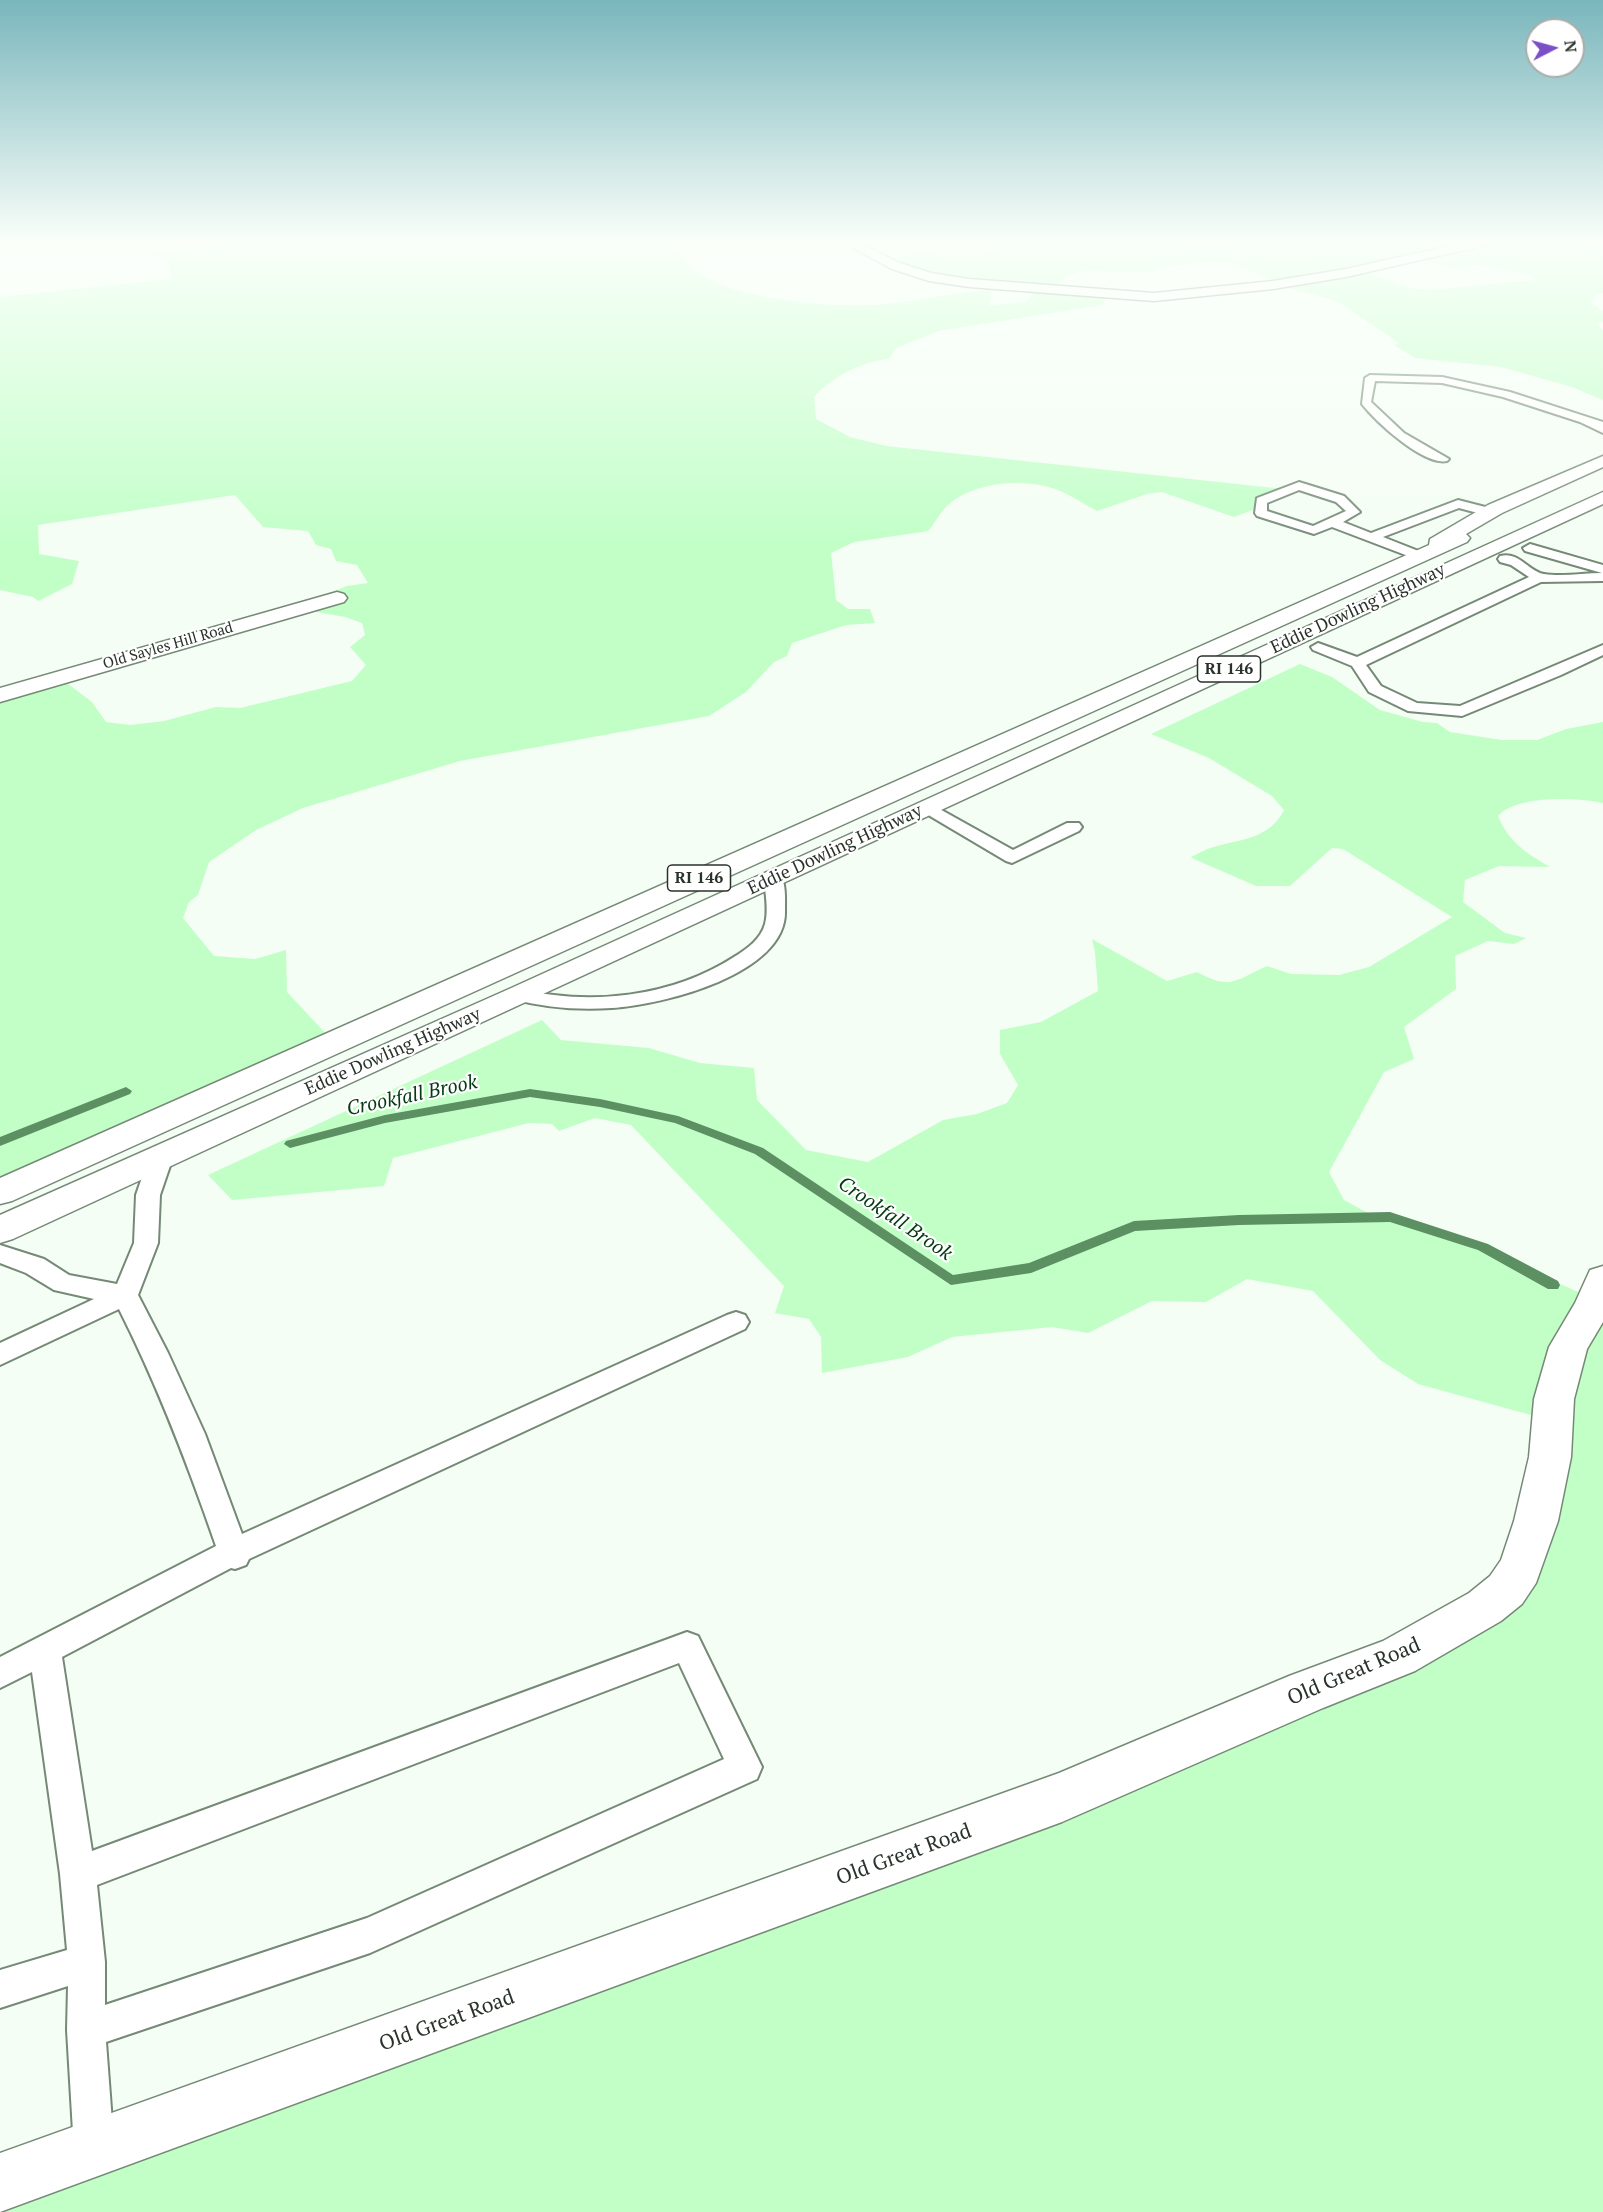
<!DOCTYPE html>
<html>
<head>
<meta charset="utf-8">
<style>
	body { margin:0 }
	#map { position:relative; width:1603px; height:2212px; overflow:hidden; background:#f5fef5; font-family:"PT Serif",serif }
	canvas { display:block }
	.north { position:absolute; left:1525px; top:18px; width:60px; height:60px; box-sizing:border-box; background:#fff; border:2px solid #aaadaa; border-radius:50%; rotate:84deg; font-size:16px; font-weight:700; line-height:24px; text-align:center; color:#2a332b }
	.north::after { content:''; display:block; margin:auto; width:21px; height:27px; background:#7c4fc7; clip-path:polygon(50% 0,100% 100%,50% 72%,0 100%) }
</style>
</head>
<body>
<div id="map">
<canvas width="1603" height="2212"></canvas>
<div class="north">N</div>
</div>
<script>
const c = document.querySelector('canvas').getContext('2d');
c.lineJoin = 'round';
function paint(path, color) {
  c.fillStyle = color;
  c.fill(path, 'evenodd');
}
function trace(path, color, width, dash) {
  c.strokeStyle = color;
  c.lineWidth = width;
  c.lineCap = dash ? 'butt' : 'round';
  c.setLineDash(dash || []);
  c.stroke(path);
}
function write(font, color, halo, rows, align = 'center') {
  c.font = font + ' "PT Serif",serif';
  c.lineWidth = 4.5;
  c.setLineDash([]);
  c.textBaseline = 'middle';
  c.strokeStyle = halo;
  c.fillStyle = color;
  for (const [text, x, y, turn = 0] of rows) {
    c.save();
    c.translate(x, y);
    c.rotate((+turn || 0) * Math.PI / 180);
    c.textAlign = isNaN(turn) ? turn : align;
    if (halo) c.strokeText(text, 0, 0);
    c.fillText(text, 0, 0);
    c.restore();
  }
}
paint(new Path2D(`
	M245,239H680L675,242C680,253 687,263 696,271C731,299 830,308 874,305C914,303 952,292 992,290L989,305L1026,302L1036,289L963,282L885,261C896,258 910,253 921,253C947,255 971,262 995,251L987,244L968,239H1158C1191,250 1222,247 1255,239H1567L1603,248V293L1598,294L1591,303L1603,311V322L1597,324L1603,330V400L1572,387L1501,367L1415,358L1394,345L1399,343L1337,301L1272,284L1276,282L1232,263L1208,262L1158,268L1155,272L1082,271L1065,278L1056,289L1108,294L1102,305L939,331L896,348L889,359C863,361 831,377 814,397L816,419L850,437L886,446L1302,491L1234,517L1162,492L1147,494L1097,511C1085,505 1073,496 1060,491C1027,477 971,481 945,508C939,515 934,524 928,531L854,542L831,553L836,600L848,609H870L875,623L846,625L792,643L787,656L774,662L746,692L709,716L460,761L303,808L256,830L209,862L198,895L189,902L183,918L214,956L255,959L286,950L287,992L328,1036L0,1184V692L59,677L92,702L106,722L130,725L164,721L216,707L240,708L352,681L366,665L350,647L365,635L362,623L345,617L293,608L347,586L368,583L357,565L336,561L331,549L316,545L308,531L263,527L235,495L38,525L39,554L79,561L72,584L38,601L33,597L0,590V297L172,279L168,262L153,257H140ZM1416,258L1451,268L1480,265L1532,275L1535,280L1428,290L1412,288L1358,270Z
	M1300,664L1332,677L1380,710L1423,722L1437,723L1450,732L1502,740H1537L1566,729L1603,722V803C1577,797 1516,795 1498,816C1508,841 1527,854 1550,867L1499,866L1465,880L1463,902L1505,933L1526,938L1514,944L1488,941L1455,956L1456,989L1404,1027L1414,1059L1384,1072L1329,1172L1344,1200L1377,1218L1462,1240L1585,1295L1603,1272V2212H0V2182L855,1857L1501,1596L1549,1420L1418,1384L1380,1360L1313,1291L1247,1279L1206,1302L1152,1301L1088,1333L1052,1327L952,1337L908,1357L822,1373L821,1337L809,1319L775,1313L784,1286L631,1125L595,1118L559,1131L552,1124L529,1123L393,1158L384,1186L232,1200L208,1175L542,1020L561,1040L649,1048L700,1063L754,1068L757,1100L806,1150L868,1162L943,1120L977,1114L1007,1103L1018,1085L1000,1054V1030L1041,1022L1098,991L1095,952L1092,939L1167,981L1197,972C1231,990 1234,981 1267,966L1291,974L1339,975L1369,967L1452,917L1343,849L1332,848L1290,886H1256L1194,859L1191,857C1199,853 1208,848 1217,846C1243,839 1270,838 1284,810L1272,796L1209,758L1151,734Z`), '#c1ffc7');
paint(new Path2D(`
	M126,1087L132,1091L130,1094L0,1146V1137Z
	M530,1089L600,1099L678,1116L763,1148L953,1275L1029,1263L1134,1221L1239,1215L1390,1212L1488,1244L1558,1281L1560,1285L1558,1289H1548L1478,1250L1390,1222L1239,1225L1135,1231L1031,1273L951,1285L755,1154L675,1123L600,1107L530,1097L385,1123L290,1148L284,1144L286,1141L385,1115Z`), '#5c9063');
const service = new Path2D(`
	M1370,375L1442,377L1510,392L1603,422V433L1580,422L1503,397L1442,383L1375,381L1371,402L1404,433L1449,459L1447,461C1424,466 1376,422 1362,404L1365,378Z
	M1299,482L1344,496L1360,512L1343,522L1371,533L1458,500L1493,509L1495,512L1489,516L1459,508L1383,537L1421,552L1423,555L1416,559L1332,527L1314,534L1257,516L1255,513L1257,498ZM1299,490L1336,502L1346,511L1313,526L1267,511V503Z
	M1530,544L1603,565V581L1541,582L1366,665L1381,686L1417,703L1460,706L1603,645V655L1561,675L1462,716L1408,711L1369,692L1352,666L1313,650L1311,647L1318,643L1357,657L1529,577L1511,565L1500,562L1498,559L1500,556C1519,551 1528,571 1544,574C1562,577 1584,573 1602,573L1525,551L1523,548Z
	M936,807L1013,850L1067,823H1079L1082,827L1079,831L1012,863L1006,861L930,816L927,812L930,808Z
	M773,872L780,874C786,883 785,899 785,910C788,974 662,1005 612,1008C578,1010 546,1008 513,999L510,995L513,991L520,989C591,1006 672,997 734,957C747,949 761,939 765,924C769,910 765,892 764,878L766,874Z
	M161,1149L169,1151L173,1157L160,1195L158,1243L138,1295L168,1353L205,1434L242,1534L727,1315L736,1312L745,1315L749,1322L745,1329L249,1559L246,1565L235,1569L231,1568L62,1657L92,1851L687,1632L698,1636L762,1767L757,1779L370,1953L106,2042L114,2149L108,2163L94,2169L80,2163L74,2149L67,2030L68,1986L0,2008V1970L67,1950L60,1874L32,1672L0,1688V1657L216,1546C188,1465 158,1386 119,1309L0,1365V1343L94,1299L54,1290L26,1273L0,1263V1245L44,1259L69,1275L117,1284L134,1243L136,1195L149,1157L153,1151ZM679,1663L724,1759L367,1918L105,2005V1962L97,1885Z`);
const minor = new Path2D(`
	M836,239H851L900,263L931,273L969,279L1154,293L1273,281L1346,269L1480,239H1501L1495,243L1346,277L1273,289L1154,301L969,287L929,281L892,269Z
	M337,592L344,594L347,598L344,602L0,702V688Z
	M1603,1266V1322L1587,1349L1574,1399L1571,1457L1558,1521L1536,1583L1522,1604L1501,1621L1415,1671L1323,1708L1062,1822L0,2212V2153L1059,1773L1289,1676L1383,1641L1469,1593L1490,1576L1501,1560L1514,1521L1529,1457L1534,1399L1549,1347L1575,1303L1590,1270Z`);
const motorway = new Path2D(`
	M1603,456V467L1502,513L1466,534L1470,538L1467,542L12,1201L0,1204V1178L1429,545L1430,539L1488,505Z
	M1603,492V504L13,1239L0,1243V1215L509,989Z`);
trace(service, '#758976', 4);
trace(minor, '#758976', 3);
trace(motorway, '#758976', 3);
paint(service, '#fff');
paint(minor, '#fff');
paint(motorway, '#fff');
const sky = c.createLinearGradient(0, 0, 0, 549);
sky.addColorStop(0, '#79b6bc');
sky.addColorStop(0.44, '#fafffa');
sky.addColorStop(1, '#fafffa00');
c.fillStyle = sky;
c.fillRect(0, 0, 1603, 549);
write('15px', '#2a332b', '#fff', [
	["Old Sayles Hill Road",168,646,-16]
]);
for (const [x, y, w] of [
	[1229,669,63],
	[699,878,63]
]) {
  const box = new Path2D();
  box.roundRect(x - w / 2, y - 13, w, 26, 4.5);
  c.fillStyle = '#fff';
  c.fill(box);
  trace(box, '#2a332b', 1.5);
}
write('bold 16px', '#2a332b', null, [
	["RI 146",1229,669],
	["RI 146",699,878]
]);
write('18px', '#2a332b', '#fff', [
	["Eddie Dowling Highway",1358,609,-25],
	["Eddie Dowling Highway",835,850,-25],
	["Eddie Dowling Highway",393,1052,-24]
]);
write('italic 20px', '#043b13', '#fff', [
	["Crookfall Brook",412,1096,-12],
	["Crookfall Brook",895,1219,34]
]);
write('21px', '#2a332b', '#fff', [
	["Old Great Road",1354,1672,-23],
	["Old Great Road",904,1855,-20],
	["Old Great Road",447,2021,-20]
]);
</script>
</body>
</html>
